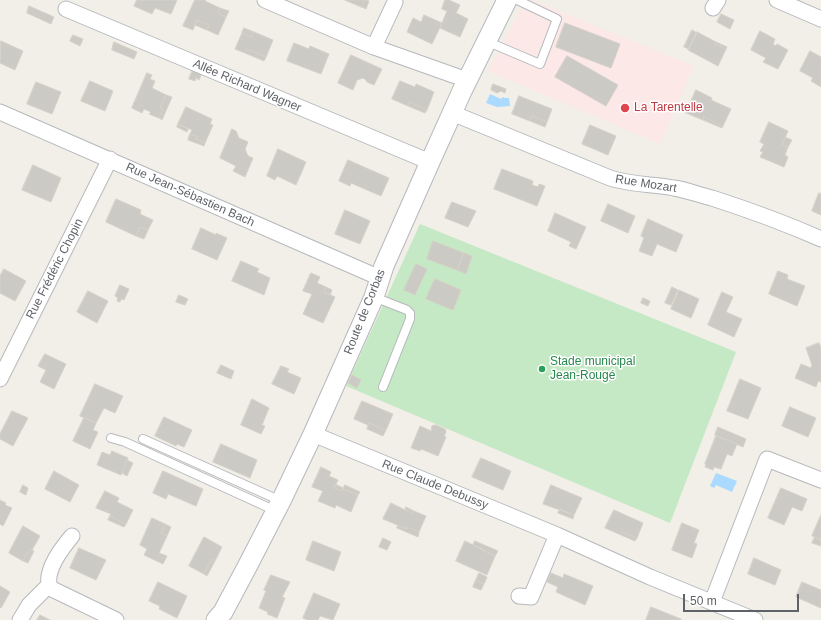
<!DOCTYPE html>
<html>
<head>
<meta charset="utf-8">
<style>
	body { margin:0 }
	#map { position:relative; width:821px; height:620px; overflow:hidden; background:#f1efe8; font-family:Arial,sans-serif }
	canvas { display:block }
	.scale { position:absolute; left:683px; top:594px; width:116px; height:18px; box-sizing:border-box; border:2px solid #5f6368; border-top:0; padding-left:5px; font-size:12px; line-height:14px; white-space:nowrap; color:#5f6368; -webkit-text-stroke:3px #fff; paint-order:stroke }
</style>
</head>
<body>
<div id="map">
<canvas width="821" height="620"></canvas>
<div class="scale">50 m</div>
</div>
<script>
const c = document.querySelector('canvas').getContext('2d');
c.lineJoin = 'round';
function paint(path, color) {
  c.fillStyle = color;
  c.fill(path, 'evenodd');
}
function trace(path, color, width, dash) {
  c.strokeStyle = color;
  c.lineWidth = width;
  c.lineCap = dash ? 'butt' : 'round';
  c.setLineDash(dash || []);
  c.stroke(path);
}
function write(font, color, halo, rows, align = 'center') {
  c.font = font + ' Arial,sans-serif';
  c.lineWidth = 3;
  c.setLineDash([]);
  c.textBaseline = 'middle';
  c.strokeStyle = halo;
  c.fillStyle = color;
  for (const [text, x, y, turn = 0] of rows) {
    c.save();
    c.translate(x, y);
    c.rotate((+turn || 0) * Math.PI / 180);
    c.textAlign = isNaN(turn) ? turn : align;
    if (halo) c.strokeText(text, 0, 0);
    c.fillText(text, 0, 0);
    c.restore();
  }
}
paint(new Path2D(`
	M526,0H532L694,66L660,144L488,71Z`), '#fce8e6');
paint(new Path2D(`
	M420,224L736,352L670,523L346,386Z`), '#c5e8c5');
paint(new Path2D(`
	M490,94L501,99L503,97L505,98H509L510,106L497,107L486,103Z
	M716,473L737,481L732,492L716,485L714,488L710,486Z`), '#aadaff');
const building = new Path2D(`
	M137,0H177L171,14L155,8L152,14L134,6Z
	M195,0H206L205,1L220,8L218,13L226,17L218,35L207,30L209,25L197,20L193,30L183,26Z
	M345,0H365L362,7Z
	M365,0L369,1L366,9L362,7Z
	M445,0H449L460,5L456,13L468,19L460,37L440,28L447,11L442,9Z
	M29,6L54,17L51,24L27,13Z
	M220,8L229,11L226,17L218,13Z
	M721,14L734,20L730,29L717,22Z
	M424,15L442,23L432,44L407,32L413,18L421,22Z
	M197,20L209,25L207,30L195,25Z
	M565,23L620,44L611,68L556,47Z
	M244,28L254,32L251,37L242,33Z
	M692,30L697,33L689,49L684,47Z
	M760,31L775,39L773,44L776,46L777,44L788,50L778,69L763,62L766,58L751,50Z
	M254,32L273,40L266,57L247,49L245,53L235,49L242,33L251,37Z
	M697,32L716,42L715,44L726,49L718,66L688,50Z
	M73,35L83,39L80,46L70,41Z
	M1,41L23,51L15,70L0,63Z
	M114,42L137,52L134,59L112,50Z
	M716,42L727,47L726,49L715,44Z
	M294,43L309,49L310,46L329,54L321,74L287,61Z
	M247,49L266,57L264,61L245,53Z
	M810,51L821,57V87L811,81L813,78L800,71Z
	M351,55L382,69L374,85L367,82L366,80L363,78L357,80L353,90L338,83Z
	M567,56L618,85L606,106L555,77Z
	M193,69L202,73L199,80L196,78L195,81L189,79Z
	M147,73L152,75L150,79L155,81L152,88L166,95L160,108L163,109L159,118L149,114L151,112L144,109L142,113L132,108Z
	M90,81L113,91L105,111L81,101Z
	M400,81L415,87L416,84L434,92L427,110L409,102L408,106L392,99Z
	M36,82L61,92L52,114L27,104Z
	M493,84L506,89L505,93L501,91L497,93L491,90Z
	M696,90L712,98L711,100L731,109L723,126L704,117L703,120L686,113Z
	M166,95L172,97L162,120L159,118L163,109L160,108Z
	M519,96L552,109L547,122L532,116L530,121L512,114Z
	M409,102L427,110L425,113L408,106Z
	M186,107L212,119L210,124L213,125L205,143L196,139L197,136L190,134L192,130L178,124Z
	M532,116L547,122L545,127L530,121Z
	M704,117L723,126L722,128L703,120Z
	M769,122L788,131L782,145L788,147L785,155L788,157L784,167L760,157L763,152L760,151L764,144L760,142Z
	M178,124L188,129L187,132L177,127Z
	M590,125L616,136L608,155L582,144Z
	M232,129L236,131L239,138L248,142L245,149L248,156L253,158L245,177L233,171L236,166L220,158Z
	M190,134L197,136L196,139L205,143L204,146L188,140Z
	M785,137L792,140L788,147L782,145Z
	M278,149L306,162L296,185L277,176L275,180L267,176Z
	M348,160L389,178L381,196L351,183L350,186L339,181Z
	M33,165L61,178L51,202L22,190Z
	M502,169L533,181L532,185L538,187L539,184L545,186L537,206L494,189Z
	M819,193L821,194V215L812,211Z
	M116,199L141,210L140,214L153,220L148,230L140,227L136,236L106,222Z
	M452,202L476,211L468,227L445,218Z
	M608,204L635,216L628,233L601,221Z
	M345,210L370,221L360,244L335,234Z
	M555,213L586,227L576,249L569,246L571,242L548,231Z
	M648,219L683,235L676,252L657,244L652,256L639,251L644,238L641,236Z
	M140,227L148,230L144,239L136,236Z
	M201,228L216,235V233L227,238L217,260L192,249Z
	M433,241L464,253L457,270L427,259Z
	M464,253L472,256L466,274L457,270Z
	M241,261L259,269L257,272L270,278L264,295L232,281Z
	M416,264L427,269L415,295L404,290Z
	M4,269L26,281L15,301L0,293V276Z
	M778,271L788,275L787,279L805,286L797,306L769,294Z
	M311,273L320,277L317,283L326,287L324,292L335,297L323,323L303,314L312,294L303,291Z
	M435,279L461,290L453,310L426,299Z
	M120,285L129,289L124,300L121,299L120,302L117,301L118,298L115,296Z
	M326,287L332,290L330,295L324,292Z
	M672,287L678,290L671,305L665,303Z
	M679,290L699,299L691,318L671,309Z
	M88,291L108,301L97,323L77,312Z
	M722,292L733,297L726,312L742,319L734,337L708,325Z
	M179,295L188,299L185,305L176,302Z
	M643,298L650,301L648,306L641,303Z
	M819,343L821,348V382L818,381L816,387L795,378L801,364L811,368L812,365L806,348Z
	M45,354L66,364L54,389L40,382L46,370L38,366Z
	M221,365L234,371L231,379L217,373Z
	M281,366L289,369L287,372L301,378L294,394L272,384Z
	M352,375L361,380L357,388L348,383Z
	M740,379L761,388L748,419L727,411Z
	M95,384L123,396L115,413L104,408L96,423L80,416Z
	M252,399L269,408L262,425L265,426L261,434L241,425Z
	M362,401L393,414L386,430L369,423L368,425L354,419Z
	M790,407L816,418L808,437L782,426Z
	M12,411L28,418L13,446L0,439V434Z
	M164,417L192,430L184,447L177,444L176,446L155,436Z
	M84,418L96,423L93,430L98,432L90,449L73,441Z
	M369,423L386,430L383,436L367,429Z
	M436,425L445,429L446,432L444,436L446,437L438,456L421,449L420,451L411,448L420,426L431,431L432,426Z
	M718,427L746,439L743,447L715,435Z
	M716,436L737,444L732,456L727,454L721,469L714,467L713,470L705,467L706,464H705Z
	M221,444L257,460L250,478L213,462Z
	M112,451L128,458L121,475L97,465L102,452L110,455Z
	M481,458L511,471L503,490L472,477Z
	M127,460L133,463L127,476L122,473Z
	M321,467L331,472L329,476L338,480L334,488L342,491L343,489L358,495L351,512L336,505L335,508L318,501L323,491L312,487Z
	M54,471L79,485L70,502L45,489Z
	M163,471L203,489L196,506L168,494L166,499L153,493Z
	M335,484L343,488L342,491L334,488Z
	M23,485L28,488L26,495L20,492Z
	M345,485L360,492L358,495L343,489Z
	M551,485L582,498L574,515L543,504Z
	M781,488L807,499L802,511L792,507L784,525L768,518Z
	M105,491L119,498L117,502L133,510L126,524L110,516L111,514L96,508Z
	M0,500L6,503L5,505L12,508L3,526L0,524Z
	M391,503L413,514L414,511L426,516L419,532L407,527V529L383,519Z
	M406,507L414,511L413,514L405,510Z
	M560,509L574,515L573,519L558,513Z
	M614,510L643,523L637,538L622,532L621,535L605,528Z
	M821,515V540L812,536Z
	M110,516L126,524L124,527L108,520Z
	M152,518L165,524L161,533L167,536L159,553L167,556L163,564L144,555L147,549L140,545Z
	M682,523L699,530L694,543L697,544L692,558L672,550Z
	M165,524L171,527L167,536L161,533Z
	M398,525L407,529V527L419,532L418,537L397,528Z
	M23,526L40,536L32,550L30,549L23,561L9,553Z
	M622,532L637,538L635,541L621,535Z
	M204,537L222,547L215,561L212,559L204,574L189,566Z
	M815,537L821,540V546L812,543Z
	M383,538L391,542L387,550L379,547Z
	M313,541L341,552L334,571L306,560Z
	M465,541L495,556L487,575L456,561Z
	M475,541L498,551L495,556L482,550L483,549L473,545Z
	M79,548L106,560L96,580L70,568Z
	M30,549L34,551L28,563L23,561Z
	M754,558L781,570L775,585L748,574Z
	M212,559L215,561L207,576L204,574Z
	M479,573L487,577L484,584L476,580Z
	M551,573L563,578L564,574L593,586L585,605L556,592L558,587L547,582Z
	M271,575L290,582L282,597L285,598L277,618L267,614L268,612L259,608L266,591L264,590Z
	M476,580L484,584L481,590L473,587Z
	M158,582L187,596L177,618L159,609L160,606L149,601Z
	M802,582L821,590V608L796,597Z
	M0,586L10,592L1,608L0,607Z
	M314,593L340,604L333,620L320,616L318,620H307L303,618Z
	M651,607L681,619V620H646Z
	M40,615L50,620H37Z`);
paint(building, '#cccac5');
trace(building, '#d6d1c6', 1);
const service = new Path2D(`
	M486,41L540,64L557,19L517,0
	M374,297L407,310L410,313V319L383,387
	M111,438L125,442L276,511
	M143,439L281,501`);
const minor = new Path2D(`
	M265,0L374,47L467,80
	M777,0L821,19
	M713,8L718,0
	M66,9L430,162
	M374,47L395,2
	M0,112L380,278
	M452,113L610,178C632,185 652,184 674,188C687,190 699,195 712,198C749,210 785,223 821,239
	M0,379L110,159
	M313,434L557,535L650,577L755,620
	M72,536C62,548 46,568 49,585L52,589L116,620
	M519,596L531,597L557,535
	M712,602L767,459L821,480
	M20,620L29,605L49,585`);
const tertiary = new Path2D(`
	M216,620L223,612L248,565L281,501L313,434L374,297L384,266L430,162L462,91L507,0`);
trace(service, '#b5b8bc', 10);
trace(minor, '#b5b8bc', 17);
trace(tertiary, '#b5b8bc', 21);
trace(service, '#fff', 8);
trace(minor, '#fff', 15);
trace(tertiary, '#fff', 19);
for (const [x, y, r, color] of [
	[625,108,5,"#e0444e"],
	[542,369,4,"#2e9e5b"]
]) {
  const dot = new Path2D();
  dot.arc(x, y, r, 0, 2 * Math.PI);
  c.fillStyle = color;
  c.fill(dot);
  trace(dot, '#fff', 1.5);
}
write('12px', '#5f6368', '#fff', [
	["Allée Richard Wagner",247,86,23],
	["Rue Mozart",646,184,9],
	["Rue Jean-Sébastien Bach",190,195,24],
	["Rue Frédéric Chopin",55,269,-63],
	["Route de Corbas",365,312,-68],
	["Rue Claude Debussy",435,485,22]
]);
write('12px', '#be3a42', '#fff', [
	["La Tarentelle",634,108]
], 'left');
write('12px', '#27864d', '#fff', [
	["Stade municipal",550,362],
	["Jean-Rougé",550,376]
], 'left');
</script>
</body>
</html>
